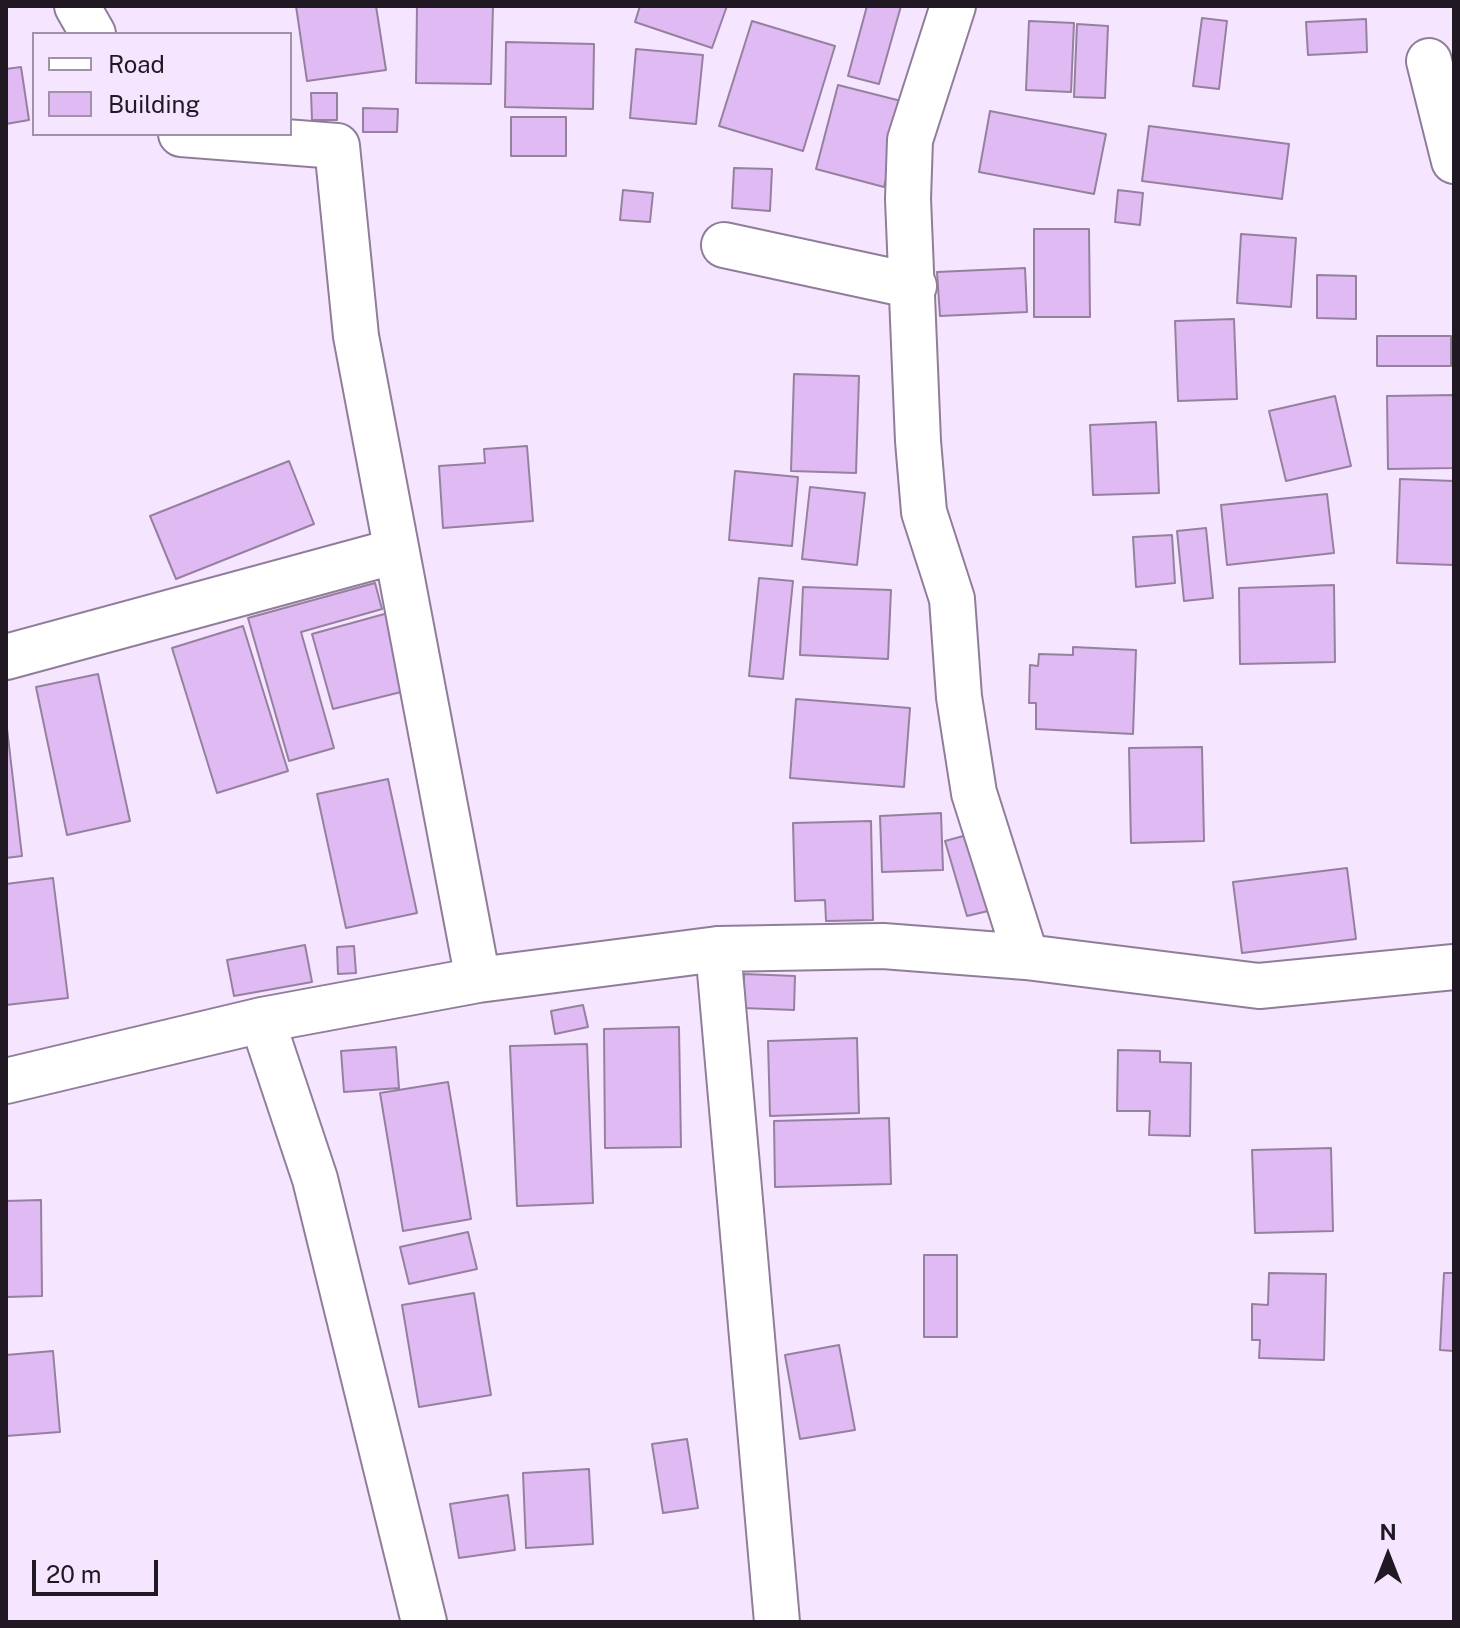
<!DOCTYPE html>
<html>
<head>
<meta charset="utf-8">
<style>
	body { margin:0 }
	#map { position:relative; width:1460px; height:1628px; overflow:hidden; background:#f6e5ff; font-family:"Public Sans",sans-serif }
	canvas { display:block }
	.frame { position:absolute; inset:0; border:8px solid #201924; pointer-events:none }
	.legend { position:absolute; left:32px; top:32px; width:260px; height:104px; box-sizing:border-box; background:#f6e5ff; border:2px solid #a093a7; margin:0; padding:10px 14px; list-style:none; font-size:24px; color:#201924 }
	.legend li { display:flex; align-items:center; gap:16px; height:40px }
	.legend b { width:40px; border:2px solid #a093a7 }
	.north { position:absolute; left:1348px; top:1516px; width:80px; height:80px; -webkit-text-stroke:6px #f6e5ff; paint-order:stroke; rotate:0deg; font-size:22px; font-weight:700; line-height:32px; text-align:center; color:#201924 }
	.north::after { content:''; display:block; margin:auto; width:28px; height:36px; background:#201924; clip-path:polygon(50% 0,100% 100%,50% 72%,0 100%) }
	.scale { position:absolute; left:32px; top:1560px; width:126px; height:36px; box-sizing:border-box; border:4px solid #201924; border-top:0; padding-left:10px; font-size:24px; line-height:28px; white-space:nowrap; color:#201924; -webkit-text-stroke:6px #f6e5ff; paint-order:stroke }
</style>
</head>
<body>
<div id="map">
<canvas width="1460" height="1628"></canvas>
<div class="frame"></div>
<ul class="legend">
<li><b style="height:10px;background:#fff"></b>Road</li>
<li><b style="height:22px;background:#e0baf2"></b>Building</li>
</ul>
<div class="north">N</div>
<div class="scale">20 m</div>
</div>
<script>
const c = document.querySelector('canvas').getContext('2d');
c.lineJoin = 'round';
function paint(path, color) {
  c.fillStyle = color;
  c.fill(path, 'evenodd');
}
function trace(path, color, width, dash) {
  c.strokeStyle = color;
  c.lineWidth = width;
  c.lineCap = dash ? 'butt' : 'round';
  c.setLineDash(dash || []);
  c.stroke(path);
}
const building = new Path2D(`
	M296,6H376L386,70L307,81Z
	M417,6H493L491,84L416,83Z
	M640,6H727L712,48L635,22Z
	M867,6H901L879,84L848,76Z
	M1202,18L1227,21L1219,89L1193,86Z
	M1366,19L1367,52L1308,55L1306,22Z
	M752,21L835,46L803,151L719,126Z
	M1029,21L1074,23L1071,92L1026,90Z
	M1077,24L1108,26L1105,98L1074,97Z
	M506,42L594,44L593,109L505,107Z
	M636,49L703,55L696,124L630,118Z
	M21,67L29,120L6,124V69Z
	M838,85L905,102L884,187L816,169Z
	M311,93H337V120H312Z
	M363,108L398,109L397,132H363Z
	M990,111L1106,134L1094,194L979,172Z
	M511,117H566V156H511Z
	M1149,126L1289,144L1282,199L1142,181Z
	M734,168L772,169L770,211L732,208Z
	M623,190L653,193L650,222L620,220Z
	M1118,190L1143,193L1140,225L1115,222Z
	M1034,229H1089L1090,317H1034Z
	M1241,234L1296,238L1291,307L1237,303Z
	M1025,268L1027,312L940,316L937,272Z
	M1317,275L1356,276V319L1317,318Z
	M1234,319L1237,399L1178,401L1175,321Z
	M1377,336H1451V366H1377Z
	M794,374L859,376L856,473L791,471Z
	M1454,395V468L1388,469L1387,396Z
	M1335,396L1351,466L1286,481L1269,411Z
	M1156,422L1159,493L1093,495L1090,425Z
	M527,446L533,521L443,528L439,466L485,463L484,449Z
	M289,461L314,524L176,579L150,516Z
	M735,471L798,477L792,546L729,540Z
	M1400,479L1454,481V565L1397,563Z
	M810,487L865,493L857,565L802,559Z
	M1327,494L1334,553L1227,565L1221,505Z
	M1206,528L1213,598L1184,601L1177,531Z
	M1172,535L1175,583L1136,587L1133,537Z
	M759,578L793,581L783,679L749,676Z
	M375,583L382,609L301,632L334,748L289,761L248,618Z
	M1334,585L1335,662L1240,664L1239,588Z
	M803,587L891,590L888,659L800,655Z
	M388,613L409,690L333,709L312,634Z
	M243,626L288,771L217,793L172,648Z
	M1073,647L1136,650L1133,734L1036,729V703H1029L1030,665L1038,666L1039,654L1073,655Z
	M98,674L130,821L67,835L36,687Z
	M796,699L910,708L904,787L790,778Z
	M6,720L22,856L6,858Z
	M1202,747L1204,841L1131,843L1129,748Z
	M388,779L417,913L346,928L317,794Z
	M941,813L943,870L882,872L880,816Z
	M871,821L873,920L826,921L825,900L795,901L793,823Z
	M967,835L988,911L967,916L945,841Z
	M1347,868L1356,939L1242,953L1233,882Z
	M53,878L68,998L6,1005V884Z
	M305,945L312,982L234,996L227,960Z
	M354,946L356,973L338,974L337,947Z
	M744,974L795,976L794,1010L743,1008Z
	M583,1005L588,1027L555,1034L551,1011Z
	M679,1027L681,1147L605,1148L604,1029Z
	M857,1038L859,1113L770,1116L768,1041Z
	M587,1044L593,1203L517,1206L510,1046Z
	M396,1047L399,1088L344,1092L341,1051Z
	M1118,1050L1160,1051V1062L1191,1063L1190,1136L1149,1135L1150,1111H1117Z
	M448,1082L471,1219L403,1231L380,1093Z
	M889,1118L891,1184L775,1187L774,1121Z
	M1331,1148L1333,1231L1255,1233L1252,1150Z
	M41,1200L42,1296L6,1297V1201Z
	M468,1232L477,1269L409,1284L400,1247Z
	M924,1255H957V1337H924Z
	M1269,1273L1326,1274L1324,1360L1259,1358L1260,1340H1252V1304L1268,1305Z
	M1444,1273H1454V1351L1440,1350Z
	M474,1293L491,1395L419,1407L402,1305Z
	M839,1345L855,1430L800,1439L785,1355Z
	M53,1351L60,1432L6,1436V1355Z
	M687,1439L698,1508L663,1513L652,1444Z
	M589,1469L593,1544L526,1548L523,1473Z
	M508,1495L515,1550L459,1558L450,1504Z`);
paint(building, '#e0baf2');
trace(building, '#95819f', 2);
const minor = new Path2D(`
	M77,6L93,34
	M953,6L910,140L908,199L918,441L924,512L952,599L959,697L974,793L1026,957
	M1429,61L1454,161
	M181,134L337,146L356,336L478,980
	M724,245L914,286
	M6,657L396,551
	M718,949L777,1622
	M262,1020L315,1179L424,1622
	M6,1081L262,1020L478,980L718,949L883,946L1026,957L1259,986L1454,967`);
trace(minor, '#907d9a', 48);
trace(minor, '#fff', 44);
</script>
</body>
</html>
